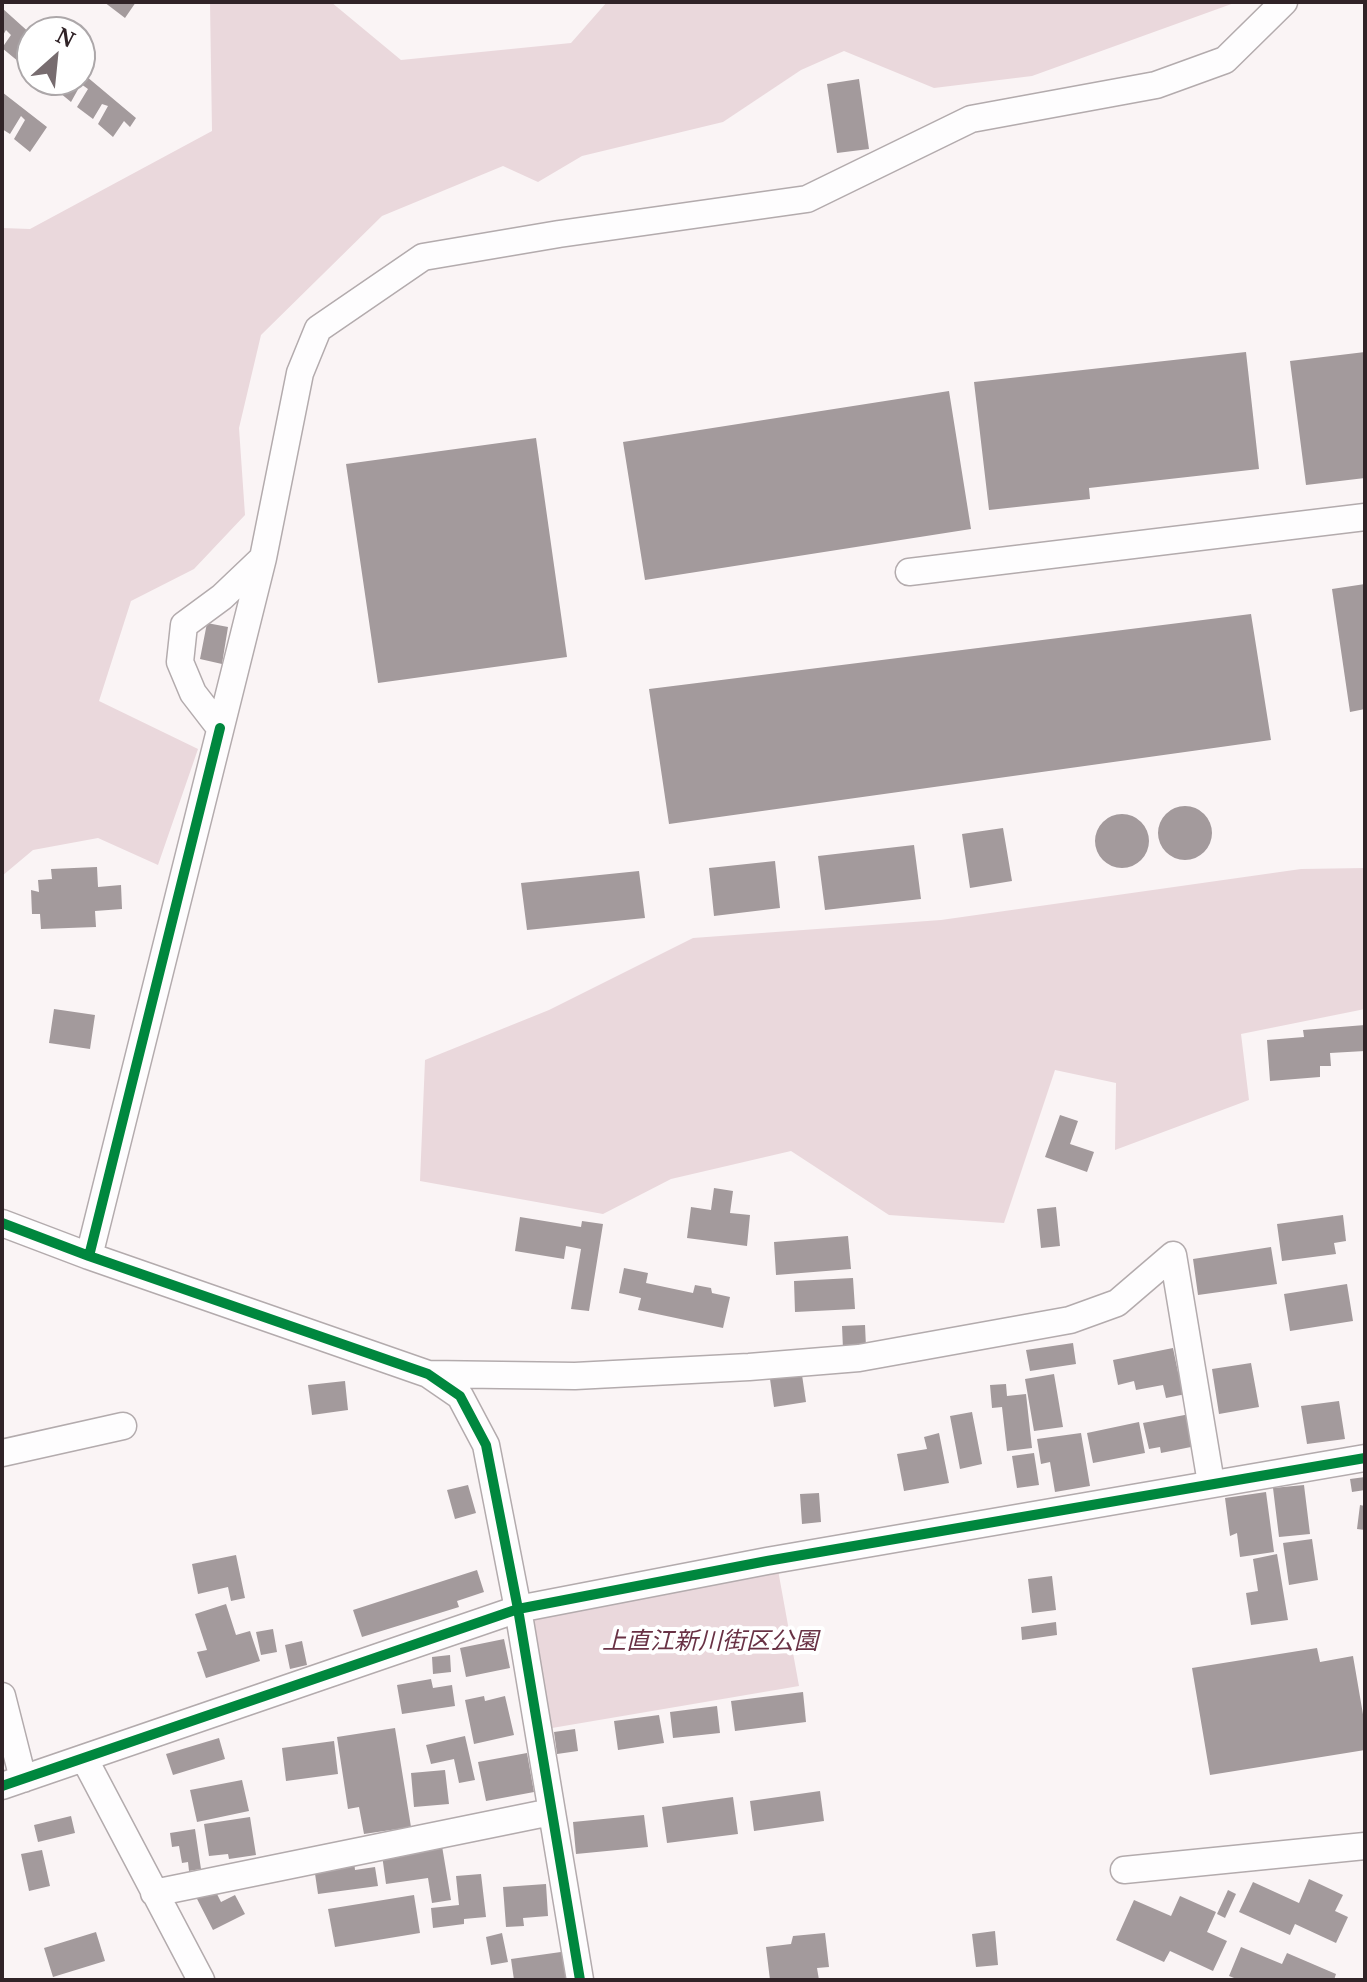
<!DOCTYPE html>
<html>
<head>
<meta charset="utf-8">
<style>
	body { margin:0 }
	#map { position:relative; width:1367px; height:1982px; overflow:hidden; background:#faf4f5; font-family:"Noto Serif",serif }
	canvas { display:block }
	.frame { position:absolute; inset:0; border:4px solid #302327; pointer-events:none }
	.north { position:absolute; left:16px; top:16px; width:80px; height:80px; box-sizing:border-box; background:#fff; border:2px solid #aca7a9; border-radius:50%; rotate:27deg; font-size:22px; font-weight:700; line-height:32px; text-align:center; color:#302327 }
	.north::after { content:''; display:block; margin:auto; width:28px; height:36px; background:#776c6f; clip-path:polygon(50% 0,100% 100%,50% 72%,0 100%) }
</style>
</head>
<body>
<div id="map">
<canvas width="1367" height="1982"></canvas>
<div class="frame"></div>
<div class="north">N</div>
</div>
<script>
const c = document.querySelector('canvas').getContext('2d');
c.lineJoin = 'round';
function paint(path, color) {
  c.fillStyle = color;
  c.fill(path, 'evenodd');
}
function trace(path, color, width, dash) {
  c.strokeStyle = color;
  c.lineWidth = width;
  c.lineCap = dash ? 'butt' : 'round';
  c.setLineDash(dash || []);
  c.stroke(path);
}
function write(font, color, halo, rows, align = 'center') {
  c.font = font + ' "Noto Serif","Noto Sans JP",serif';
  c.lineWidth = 8;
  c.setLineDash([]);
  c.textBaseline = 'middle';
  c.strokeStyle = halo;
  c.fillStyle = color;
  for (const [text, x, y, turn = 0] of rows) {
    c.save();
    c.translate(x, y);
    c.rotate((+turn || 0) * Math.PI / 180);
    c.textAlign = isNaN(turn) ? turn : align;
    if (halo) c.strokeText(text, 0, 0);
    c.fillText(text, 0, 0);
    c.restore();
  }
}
paint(new Path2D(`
	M210,2H331L401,60L571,43L607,2H1237L1032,76L934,88L844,51L801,70L723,122L582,156L538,182L503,166L382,216L261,335L239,428L245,515L194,569L131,601L99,701L198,749L158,865L98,838L33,850L2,876V228L30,229L212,131Z
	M1365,868V1009L1241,1034L1249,1100L1115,1150L1116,1083L1055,1070L1004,1223L889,1215L791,1151L671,1179L603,1214L420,1181L425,1060L549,1010L693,938L941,920L1301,869Z
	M778,1570L799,1686L552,1728L532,1619Z`), '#ead8dc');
paint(new Path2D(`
	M104,2H136L125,18Z
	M2,8L32,35V51L28,48L19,62L2,48L11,35L6,30L2,37Z
	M32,54V72L24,65Z
	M80,71L136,118L130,127L124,121L113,137L98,124L108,106L102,104L93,119L77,107L88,89L81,84L71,102L54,88L59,80H80Z
	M859,79L869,149L837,153L827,84Z
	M2,92L47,127L30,152L14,139L25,120L21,116L10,134L2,129Z
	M1246,352L1259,469L1089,488L1090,499L989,510L974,382Z
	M1365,352V478L1306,485L1290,361Z
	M949,391L971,529L645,580L623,442Z
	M536,438L567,657L378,683L346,464Z
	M1365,584V709L1350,712L1332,589Z
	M1251,614L1271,740L669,824L649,689Z
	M207,623L228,627L222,664L200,659Z
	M1158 833a27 27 0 1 1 54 0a27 27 0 1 1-54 0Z
	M1095 841a27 27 0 1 1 54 0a27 27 0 1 1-54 0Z
	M1003,828L1012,881L970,888L962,834Z
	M914,845L921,899L825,910L818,856Z
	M775,861L780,908L714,916L709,868Z
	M97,867L98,887L121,885L122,909L95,911L96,927L41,929L40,914H32L31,890L39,892L38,880L52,879L51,869Z
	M639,871L645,918L527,930L521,883Z
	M54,1009L95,1015L90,1049L49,1043Z
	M1365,1025V1051L1330,1053L1331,1066H1320V1077L1270,1081L1267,1040L1304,1037L1303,1030Z
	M1060,1115L1078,1121L1070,1144L1094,1152L1087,1172L1045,1157Z
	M714,1188L733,1191L730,1213L750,1215L747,1246L687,1238L691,1207L711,1210Z
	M1056,1207L1060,1246L1041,1248L1037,1209Z
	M1343,1215L1346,1241L1334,1243L1336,1254L1282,1261L1277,1224Z
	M520,1217L581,1227L582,1221L603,1224L589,1311L571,1309L581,1249L566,1246L564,1259L515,1251Z
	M848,1236L851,1269L776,1275L774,1242Z
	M1271,1247L1277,1284L1198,1295L1193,1259Z
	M624,1268L648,1273L646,1283L693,1293L695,1285L711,1288L712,1293L730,1297L723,1328L638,1310L641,1298L619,1293Z
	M853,1278L855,1309L795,1312L794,1281Z
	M1347,1284L1353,1321L1290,1331L1284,1294Z
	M865,1325L866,1347L843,1349L842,1326Z
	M1073,1343L1076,1364L1030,1371L1026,1350Z
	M1173,1348L1178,1372L1186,1370L1191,1393L1166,1398L1163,1385L1136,1390L1134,1381L1118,1385L1113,1360Z
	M1251,1363L1259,1407L1219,1414L1212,1369Z
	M1054,1374L1063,1427L1034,1431L1025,1379Z
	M802,1375L806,1402L774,1407L770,1379Z
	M345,1381L348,1410L312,1415L308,1385Z
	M1006,1384L1007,1396L1026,1394L1032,1448L1007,1451L1002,1407L992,1408L990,1385Z
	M1339,1401L1345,1439L1307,1444L1301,1406Z
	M972,1412L982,1464L960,1469L950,1416Z
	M1195,1413L1201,1445L1161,1453L1160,1447L1149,1449L1143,1423Z
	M1139,1422L1145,1453L1093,1463L1087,1433Z
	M939,1433L949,1483L904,1491L897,1454L927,1449L924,1437Z
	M1081,1433L1090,1486L1055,1492L1050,1462L1041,1464L1037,1439Z
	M1034,1453L1039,1485L1017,1488L1012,1456Z
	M1365,1477V1490L1352,1492L1350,1479Z
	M468,1485L476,1513L455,1519L447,1490Z
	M1304,1485L1310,1534L1279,1537L1273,1488Z
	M1266,1492L1274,1552L1240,1557L1237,1533L1230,1536L1225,1498Z
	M819,1493L821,1522L802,1524L800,1494Z
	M1360,1505L1365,1506V1530L1357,1529Z
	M1312,1539L1318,1580L1289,1585L1283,1543Z
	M1277,1554L1288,1620L1251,1625L1246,1593L1258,1591L1253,1559Z
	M236,1555L245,1598L231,1601L228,1587L198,1594L192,1564Z
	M477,1570L484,1592L457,1601L459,1607L362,1637L353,1610Z
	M1052,1576L1056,1610L1032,1613L1028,1579Z
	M226,1604L236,1635L250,1631L260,1661L206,1678L197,1652L207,1650L195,1614Z
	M1056,1622L1057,1635L1022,1640L1021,1627Z
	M273,1629L277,1652L261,1655L256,1632Z
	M504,1639L510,1668L466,1677L460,1648Z
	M302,1641L307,1665L290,1669L285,1645Z
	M1317,1648L1320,1662L1353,1656L1365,1726V1750L1210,1775L1192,1668Z
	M450,1655L451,1672L433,1674L432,1657Z
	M431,1679L433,1688L452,1685L455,1706L402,1714L397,1685Z
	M803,1692L806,1722L735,1731L731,1701Z
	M484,1696L485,1701L505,1696L514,1735L474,1744L465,1700Z
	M717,1706L720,1733L673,1738L670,1712Z
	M659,1715L664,1743L618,1750L614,1721Z
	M395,1728L411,1827L364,1834L359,1807L348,1809L337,1737Z
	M575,1729L578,1751L557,1754L554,1732Z
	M465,1736L475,1780L459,1783L454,1759L431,1764L426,1745Z
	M219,1738L225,1759L173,1775L166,1754Z
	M334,1741L338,1774L286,1781L282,1748Z
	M527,1753L534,1792L486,1801L478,1762Z
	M445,1770L449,1804L414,1807L411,1773Z
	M242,1780L249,1811L197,1822L190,1790Z
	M820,1791L824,1821L754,1831L750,1801Z
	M733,1797L738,1834L667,1843L662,1807Z
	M644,1815L648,1847L576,1854L573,1822Z
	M71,1816L75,1833L38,1842L34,1825Z
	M250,1817L256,1855L229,1859L228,1854L209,1856L204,1824Z
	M195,1829L201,1869L189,1871L188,1862L182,1863L179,1846L172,1847L170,1833Z
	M442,1846L451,1900L432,1903L428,1878L386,1884L382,1855Z
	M42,1850L50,1886L29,1891L21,1854Z
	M354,1861L355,1870L375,1867L378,1886L318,1894L314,1867Z
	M481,1874L486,1917L464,1919V1924L433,1928L431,1908L459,1905L456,1876Z
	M1309,1879L1343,1895L1335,1911L1348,1917L1336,1943L1295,1924L1290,1935L1239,1912L1253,1882L1299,1903Z
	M546,1884L548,1916L523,1918L524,1926L506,1927L503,1887Z
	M213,1886L221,1902L235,1895L245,1914L213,1930L195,1895Z
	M1228,1890L1236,1894L1225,1918L1217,1914Z
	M414,1895L420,1933L335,1947L328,1909Z
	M1180,1896L1216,1912L1207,1932L1227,1941L1213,1971L1170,1951L1164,1962L1116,1940L1134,1900L1171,1916Z
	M995,1931L998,1965L976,1967L972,1934Z
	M96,1932L105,1961L53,1977L44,1948Z
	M502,1933L508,1962L491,1965L486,1937Z
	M825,1933L829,1967L817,1968L819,1980H770L766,1947L791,1944L793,1936Z
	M1241,1947L1282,1964L1287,1953L1336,1974L1334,1980H1239L1229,1976Z
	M568,1951L572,1980H514L511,1959Z`), '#a39a9c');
const minor = new Path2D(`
	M909,572L1365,517
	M220,728L193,693L180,662L184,625L222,597L263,558
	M2,1223L89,1256L428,1374L460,1396L486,1445L518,1609L580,1980
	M89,1256L263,558L300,373L318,329L423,257L559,234L807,199L971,119L1156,85L1225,60L1284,2
	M428,1374L575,1376L749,1367L859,1358L1070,1320L1117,1303L1173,1255L1211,1483
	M2,1453L123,1426
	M2,1696L23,1779
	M84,1758L201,1980
	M2,1786L518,1609L767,1561L1365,1458
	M1124,1870L1365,1846
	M154,1893L551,1812`);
trace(minor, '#b3abad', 29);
trace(minor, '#fefdfe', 26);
trace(new Path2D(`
	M2,1223L89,1256L428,1374L460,1396L486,1445L518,1609L580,1980
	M89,1256L220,728
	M2,1786L518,1609L767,1561L1365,1458`), '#00873e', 10);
write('italic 24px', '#693245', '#fff', [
	["上直江新川街区公園",710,1642]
]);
</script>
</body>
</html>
